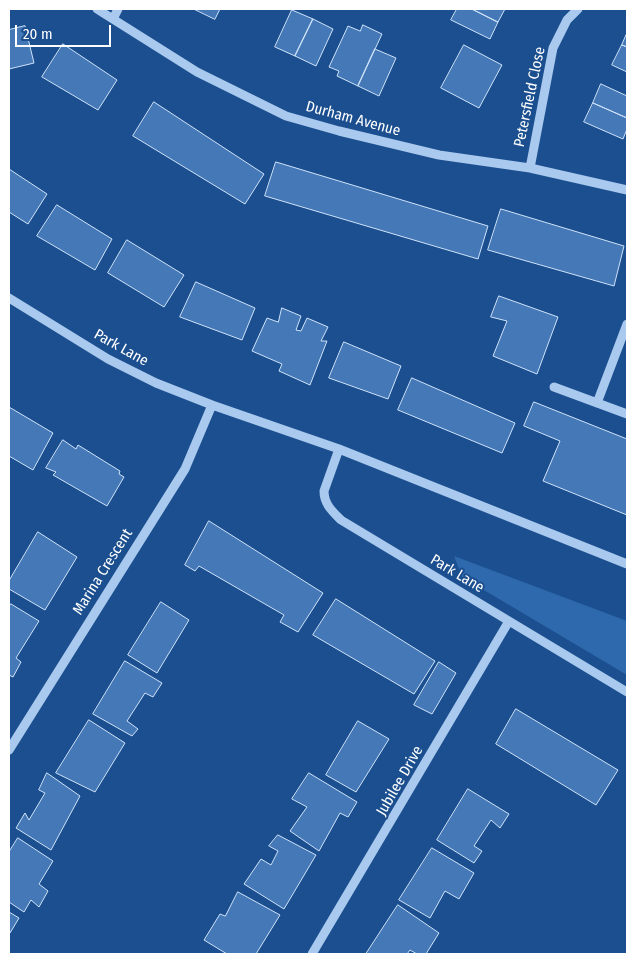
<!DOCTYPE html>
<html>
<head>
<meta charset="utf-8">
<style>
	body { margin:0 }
	#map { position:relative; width:636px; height:963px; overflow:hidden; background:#1b4f8f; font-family:"Fira Sans Condensed",sans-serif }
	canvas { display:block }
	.frame { position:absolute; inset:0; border:10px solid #fff; pointer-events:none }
	.scale { position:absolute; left:15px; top:25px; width:96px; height:22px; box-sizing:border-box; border:2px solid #fff; border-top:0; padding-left:6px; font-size:15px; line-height:18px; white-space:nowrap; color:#fff; -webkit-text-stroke:4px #1b4f8f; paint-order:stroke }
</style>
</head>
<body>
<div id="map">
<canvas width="636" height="963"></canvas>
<div class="frame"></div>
<div class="scale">20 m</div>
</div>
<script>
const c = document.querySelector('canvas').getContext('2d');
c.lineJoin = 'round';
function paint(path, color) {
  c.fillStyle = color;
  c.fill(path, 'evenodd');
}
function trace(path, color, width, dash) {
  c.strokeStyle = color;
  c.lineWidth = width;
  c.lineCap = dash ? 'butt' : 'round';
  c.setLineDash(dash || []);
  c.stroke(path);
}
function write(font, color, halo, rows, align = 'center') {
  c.font = font + ' "Fira Sans Condensed",sans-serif';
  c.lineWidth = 4;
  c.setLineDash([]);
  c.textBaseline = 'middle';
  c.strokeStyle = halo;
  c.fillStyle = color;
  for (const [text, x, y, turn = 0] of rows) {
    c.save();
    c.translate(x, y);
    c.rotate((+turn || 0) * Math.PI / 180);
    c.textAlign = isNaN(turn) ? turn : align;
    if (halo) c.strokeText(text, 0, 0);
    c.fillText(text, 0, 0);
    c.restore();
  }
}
paint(new Path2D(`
	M454,556L627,621V675L462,577Z`), '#2e69ad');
const building = new Path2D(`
	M194,9H220L215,19Z
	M457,9H472L498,22L490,39L451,20Z
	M472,9H505L498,22Z
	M292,10L313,19L295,56L275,47Z
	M313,19L333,29L316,66L295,56Z
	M363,25L382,34L358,86L337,76L339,71L329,67L348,26L360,31Z
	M25,26L34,63L9,69V30Z
	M627,33V47L622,45Z
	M63,44L117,80L98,110L42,77Z
	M464,45L502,65L479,108L441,88Z
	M622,45L627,47V72L612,65Z
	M375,49L396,58L379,96L358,86Z
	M601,84L627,96V118L593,103Z
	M154,102L264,174L245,204L133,136Z
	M593,103L627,118V129L623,139L584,122Z
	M276,162L488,226L478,259L265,196Z
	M9,169L47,194L28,224L9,212Z
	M57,205L112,239L95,270L37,236Z
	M501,209L624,246L614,286L488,250Z
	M127,240L184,275L164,307L108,273Z
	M196,282L255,308L242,340L180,317Z
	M499,296L558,317L537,374L493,356L507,321L491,317Z
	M282,308L301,316L296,330L301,331L307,318L328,327L321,341H327L310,385L279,371L282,364L252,351L267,318L278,322Z
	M344,342L401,366L388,399L329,378Z
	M412,378L515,423L502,453L398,410Z
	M534,402L627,439V515L543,481L560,441L524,426Z
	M9,407L53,433L33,470L9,456Z
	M63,440L76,449L78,445L120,471L119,474L124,477L107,506L53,475L56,472L46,468Z
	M209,521L323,593L298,632L280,622L284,615L199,566L195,571L185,565Z
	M38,532L77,557L45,610L9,589V581Z
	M336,599L435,661L414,694L313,635Z
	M161,602L189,620L157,673L128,655Z
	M11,604L39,621L16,658L21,662L13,677L9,675V607Z
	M125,661L162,683L153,697L145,693L127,721L138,729L132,736L93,714Z
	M439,662L456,673L432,714L414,705Z
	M516,709L618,770L596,805L496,744Z
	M89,720L125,743L95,792L56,773Z
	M358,721L389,739L356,792L326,775Z
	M47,773L80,796L51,850L16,828L25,813L29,820L45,793L39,790Z
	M309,773L357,802L348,817L340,813L319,851L290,831L307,807L292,799Z
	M468,789L509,814L500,828L491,820L474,846L482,851L474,863L437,840Z
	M278,835L316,855L284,909L244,884L261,859L271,865L278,851L269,846Z
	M18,838L53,861L39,884L48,891L39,907L31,900L24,912L9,902V852Z
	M432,848L474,873L459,899L445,891L430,918L399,900Z
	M238,892L280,915L256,954H227L204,940L220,914L225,916Z
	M398,905L439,933L426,954H417L410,950L407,954H366Z
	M9,912L19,918L10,933L9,931Z`);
paint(building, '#4478b7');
trace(building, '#cfe3fa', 1);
trace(new Path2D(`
	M97,9L197,72L286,116L339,131L439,155L530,168L627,190
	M113,19L118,9
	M530,168L553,48L567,20L578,9
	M9,298L108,359L156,383L212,405L339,449L627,564
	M554,387L627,414
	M597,403L627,324
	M339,449L324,491C324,504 332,511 341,520L627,692
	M9,750L185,469L212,405
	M312,954L509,621`), '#a9c9ee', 9);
write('15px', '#fff', '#1b4f8f', [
	["Petersfield Close",530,97,-78],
	["Durham Avenue",353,119,15],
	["Park Lane",121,348,29],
	["Marina Crescent",103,572,-58],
	["Park Lane",457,574,31],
	["Jubilee Drive",400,781,-60]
]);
</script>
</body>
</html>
